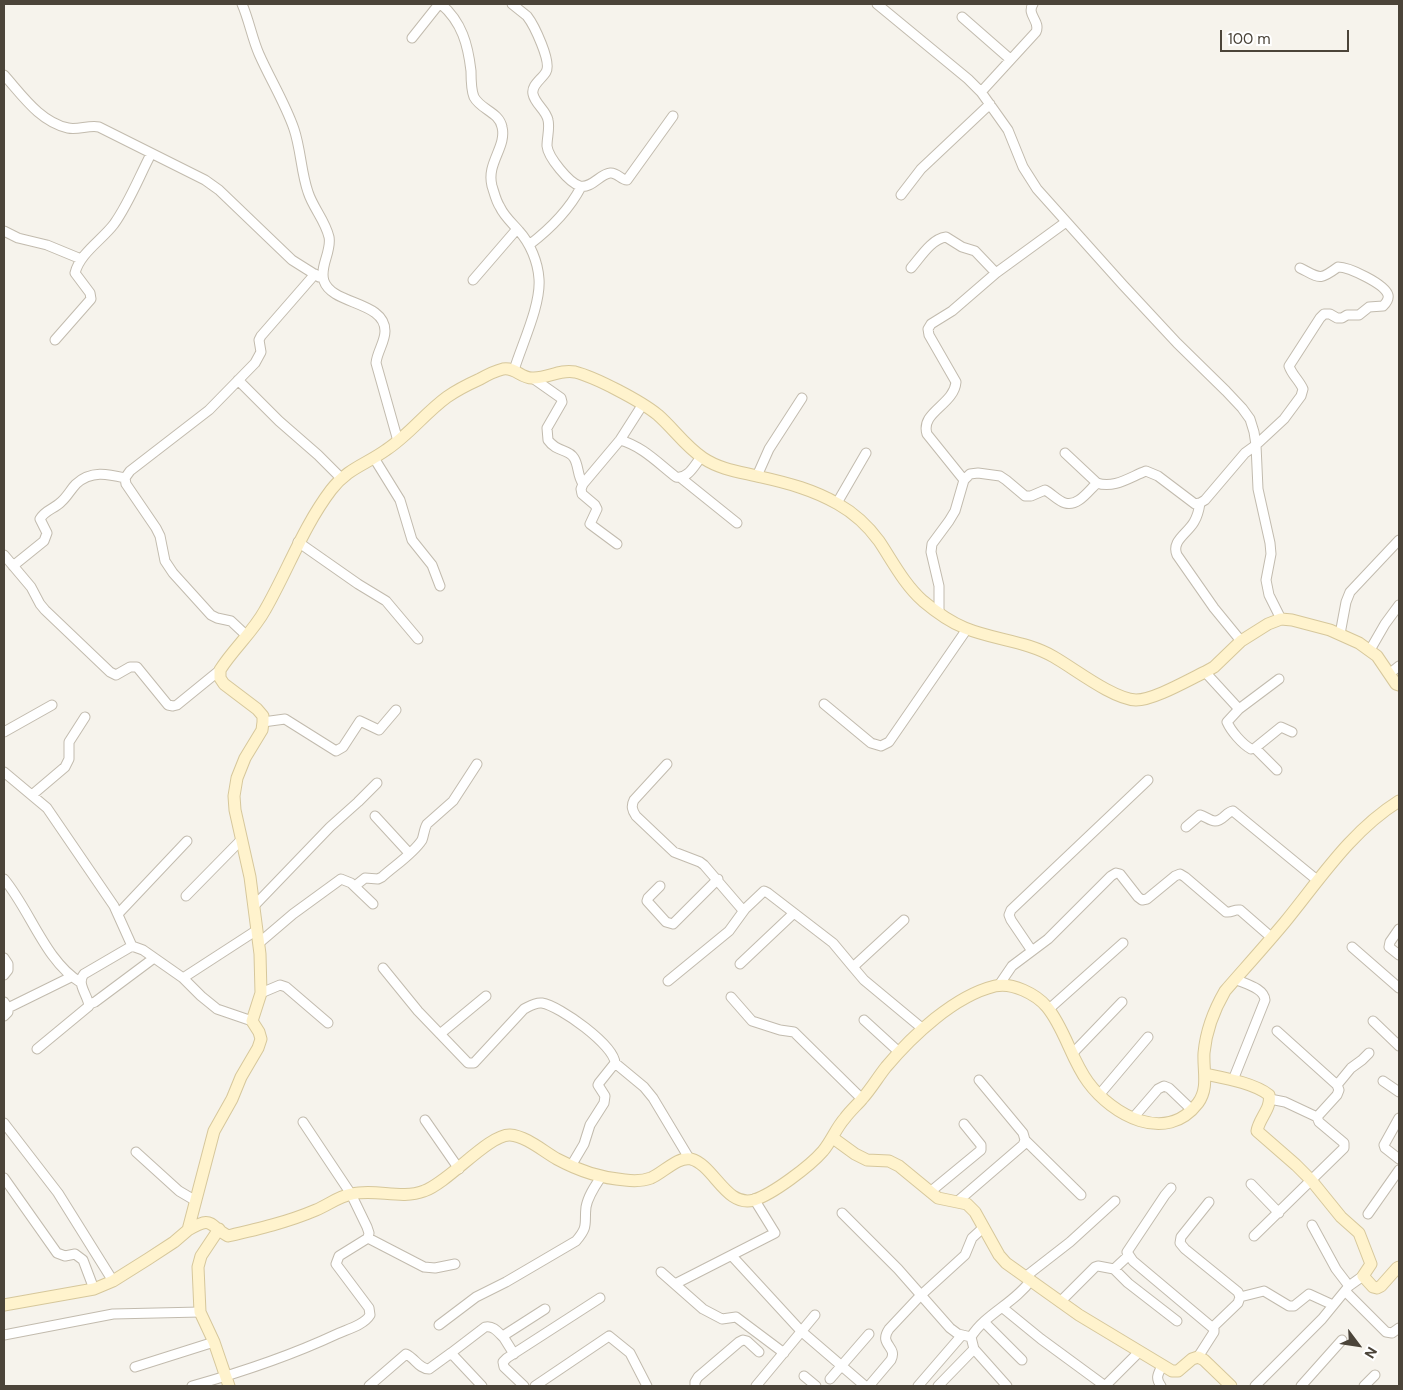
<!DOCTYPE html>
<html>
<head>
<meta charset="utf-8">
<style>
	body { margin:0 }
	#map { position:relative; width:1403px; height:1390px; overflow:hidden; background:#f6f3ec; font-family:"DM Sans",sans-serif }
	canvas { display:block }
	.frame { position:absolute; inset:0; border:5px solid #4b4439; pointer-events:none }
	.north { position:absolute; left:1333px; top:1320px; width:50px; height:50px; -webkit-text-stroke:4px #fff; paint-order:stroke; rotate:121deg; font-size:14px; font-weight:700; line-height:20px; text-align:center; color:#4b4439 }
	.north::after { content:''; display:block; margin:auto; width:18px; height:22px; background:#4b4439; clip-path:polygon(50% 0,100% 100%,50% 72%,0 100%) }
	.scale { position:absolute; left:1220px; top:30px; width:129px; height:22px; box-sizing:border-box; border:2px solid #4b4439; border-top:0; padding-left:6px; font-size:15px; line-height:18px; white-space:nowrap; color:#4b4439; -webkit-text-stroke:4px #fff; paint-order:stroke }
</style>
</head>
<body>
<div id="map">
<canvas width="1403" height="1390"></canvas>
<div class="frame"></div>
<div class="north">N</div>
<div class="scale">100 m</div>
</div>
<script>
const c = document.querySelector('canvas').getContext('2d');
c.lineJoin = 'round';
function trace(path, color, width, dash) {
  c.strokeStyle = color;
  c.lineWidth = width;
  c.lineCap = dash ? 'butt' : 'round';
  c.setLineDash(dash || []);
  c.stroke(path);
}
const street = new Path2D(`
	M242,4C249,20 252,38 259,54C270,79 285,103 294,129C301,150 301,172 308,192C313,208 325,220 329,237C332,251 319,267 324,281C332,305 385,301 385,331C385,342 377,352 376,363L398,441
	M441,4C462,22 468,45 471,71C471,80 471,90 474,97C481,110 499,112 502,127C507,147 486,163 492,186C494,192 496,201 500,207C504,216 512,223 519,231C530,243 538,262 539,279C541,305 522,344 514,370
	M512,4C517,8 522,12 527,16C534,25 552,62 546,72C542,79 531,85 533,94C535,104 546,110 548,120C550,128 547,137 547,146C548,157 569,183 580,186C591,189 600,174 610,173C617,172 621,180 627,180L673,116
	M877,4L968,79L981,92L1008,130L1023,167L1037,189L1123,285L1177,343L1226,391L1242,408L1250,419L1254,432L1256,445L1258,489L1270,543L1271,554L1266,580L1269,595L1281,619
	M962,17L1010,59
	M412,38L439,4
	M4,75C22,95 40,122 68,128C78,130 89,125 99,127L205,180L219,190L292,260L319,277
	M981,92L1036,32C1041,21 1026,15 1033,4
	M901,195L921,169L990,104
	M4,231L18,238L47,245L81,259
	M529,245C550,229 569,210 581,187
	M911,268C920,258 931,239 946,237L962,247L975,251L996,273
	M473,280L517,229
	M55,340L91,299L90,293L75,273C80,253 102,240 114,224C129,203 139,177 151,154
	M534,379L561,398L562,402L547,428L548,440C557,453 568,448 574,458C579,466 577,475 583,484
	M238,380L279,421L318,455L341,478
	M620,440C642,446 658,463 676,477C688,479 694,466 701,457
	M1065,453L1097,483C1114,489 1130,477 1146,471L1158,476L1195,504L1200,503L1205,500L1245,453L1256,445L1284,419L1301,396L1303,389C1299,380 1292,375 1289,366L1320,318L1324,314H1330L1337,318H1342L1347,315H1359L1369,307L1383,306C1386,303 1389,299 1388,295C1385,284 1349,267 1338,267C1319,281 1320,278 1300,268
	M374,458L400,500L412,540L432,565L440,586
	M757,476L769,449L802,398
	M681,478L737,523
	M964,480L927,434C920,412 954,405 956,382L929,335L928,329L931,324L952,311L996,273L1066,222
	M837,503L866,453
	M1200,503C1199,510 1197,517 1194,522C1187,534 1171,541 1177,555L1214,608L1241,641
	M298,542L358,584L386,601L418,639
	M617,544L590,524L597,509L595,505L582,494L581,489L583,484L620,440L643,404
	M4,555L31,587L40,604L45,610L110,672L116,675L130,667H137L168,705L173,706L177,705L220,670
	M13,566L44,541L47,533L40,519C45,510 54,509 61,502C67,497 71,489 76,484C91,470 108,474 125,478
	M939,613V586L931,552L932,544L949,521L955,511L964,480L970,474L978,473L1000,476L1006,480L1025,496H1031L1045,490C1051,493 1058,501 1065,503C1078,507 1089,490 1097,483
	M1340,634L1346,602L1350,592L1399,540
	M247,636L231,621L217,618L211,615L173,573L165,561L160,536L156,528L126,484L125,478L130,471L209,410L255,363L261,352L259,340L261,336L315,274
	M1370,650L1385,624L1399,605
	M1205,672L1239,709
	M1389,674L1399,666
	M1279,679L1239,709L1227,722C1231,731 1242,744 1251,749L1255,748L1281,727L1292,732
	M824,704L871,743L881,746L889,742L967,629
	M263,722L285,719L336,751L343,747L360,721L379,730L396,710
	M4,732L52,705
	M1255,748L1277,770
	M667,764L634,800C631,806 632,810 636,816L674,852L700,862L704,865L741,908L745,909L764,891L768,893L833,943L853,967
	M4,772L47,808L114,906L132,946
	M32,795L65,767L69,759V742L85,717
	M375,816L409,853
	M1186,827L1200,815C1205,816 1210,821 1215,821C1223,821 1226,812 1233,811L1317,880
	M4,879C30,910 46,962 80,982
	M355,886L365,878L378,879L382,877C394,866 413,854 422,840C424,835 424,829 427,824L453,801L477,764
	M660,886L648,898L647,901L666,922L673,924L718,879
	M186,896L242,839
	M254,906L330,827L358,802L377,783
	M118,914L187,841
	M904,920L853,967L864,980L923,1029
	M1399,929L1390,942L1389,947L1399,955
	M259,943L293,914L341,879L351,883L373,904
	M1352,947L1399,988
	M1032,951L1011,920L1009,915L1011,910L1148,780
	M4,958L8,964V970L4,975
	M740,964L794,913
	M383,968L418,1011L468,1063H474L524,1009C530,1006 535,1002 542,1003C560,1006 614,1045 615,1063L599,1083L598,1085L605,1096L604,1103L590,1125L584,1144L571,1166
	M183,978L257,930
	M668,981L729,931L745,909
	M999,985L1012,966L1048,939L1111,876L1116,873L1120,874L1138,897L1142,900L1147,899L1175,876L1180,874L1185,877L1226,912C1232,913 1234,909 1240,910L1271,937
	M261,993L280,985L286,987L328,1023
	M731,997L752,1021L780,1030L794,1032L862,1099
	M4,1002L8,1008V1012L4,1016
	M90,1004L95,1002L154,958
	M8,1008L71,977
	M1049,1009L1123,943
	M864,1020L899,1052
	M1373,1021L1399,1046
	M440,1034L486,996
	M37,1049L89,1006C88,995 76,984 84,974L132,946L143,950L183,978L201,996L217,1009L252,1021
	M1072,1054L1122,1002
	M615,1063L644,1087L653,1098L689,1158
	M1233,1080L1265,1000C1264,988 1245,984 1235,979
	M1383,1081L1399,1092
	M1337,1085L1351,1068L1362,1060L1369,1053
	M1099,1095L1148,1037
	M1270,1099L1285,1102L1317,1117
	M1133,1118L1158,1089L1164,1086L1169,1088L1192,1110
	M1399,1118L1384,1145L1385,1148L1399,1159
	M425,1120L459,1169
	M4,1123L58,1193L113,1281
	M1025,1140L1081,1195
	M136,1152L179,1191L196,1201
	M4,1178L57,1253L65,1256L75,1254L83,1260L94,1289
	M1251,1184L1279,1213
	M1171,1188L1165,1195L1127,1252L1133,1261L1214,1329V1332L1198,1357
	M930,1192L981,1150V1145L964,1124
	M958,1201L1023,1145L1025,1140L1023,1133L979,1080
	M1209,1202L1181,1237L1180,1243L1185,1249L1238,1292L1240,1297L1238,1303L1213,1327
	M842,1213L898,1269L950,1328L958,1334L971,1337
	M1368,1214L1399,1170
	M1312,1225L1336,1269L1349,1286
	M1254,1236L1344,1148V1143L1319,1122L1317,1117L1337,1095L1339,1090L1337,1085L1277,1031
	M368,1238L424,1267L435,1268L455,1264
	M732,1256L801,1331L865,1386
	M1114,1269L1128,1283L1177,1321
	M661,1272L703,1309L722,1319L736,1317L784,1353
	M1025,1277L1070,1242L1115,1201
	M675,1284L775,1233L754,1199
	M1345,1291L1386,1332L1392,1333L1399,1328
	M1240,1297L1264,1291L1289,1306H1294L1309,1294L1333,1305
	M1060,1302L1095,1267L1098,1266L1114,1269L1128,1256
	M1003,1308L1041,1339L1105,1386L1139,1352
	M984,1322L1022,1360
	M439,1325L476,1297L506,1282L576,1241C589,1226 584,1224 586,1207C588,1196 595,1186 601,1177
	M4,1335L113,1314L200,1312
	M451,1353L485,1327C493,1325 498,1332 504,1338
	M514,1354L504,1338L506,1334L545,1309
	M135,1367L214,1342
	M804,1376L816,1386
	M830,1379L869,1334
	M192,1386C242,1372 290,1356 337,1334C348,1329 364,1325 370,1315L369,1308L336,1264L339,1256L368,1238L369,1233L367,1227L351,1194L303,1122
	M369,1386L406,1354C415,1358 419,1369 429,1369L451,1353L482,1386
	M524,1386L504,1367L503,1362L507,1358L600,1298
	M535,1386L609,1336L630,1353L647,1386
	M695,1386V1382L698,1377L739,1342L743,1340L747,1341L759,1352
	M756,1386L815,1315
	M869,1386L891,1360C898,1346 878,1345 889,1329L920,1296L965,1255L972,1238L984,1227
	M918,1386L962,1335
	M938,1386L974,1349
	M1007,1386L974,1349L971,1337C985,1314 1015,1303 1031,1280
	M1161,1386C1155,1378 1158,1374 1162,1366
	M1255,1386L1322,1319L1349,1286L1363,1276
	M1301,1386L1342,1340
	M1364,1386L1375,1375`);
const secondary = new Path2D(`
	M1205,1074C1224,1078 1254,1083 1269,1095C1272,1108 1259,1118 1257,1131L1296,1165L1311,1180L1341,1217L1359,1233L1371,1264L1363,1276L1373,1287L1377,1288L1381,1286L1397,1268L1399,1267
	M833,1138L855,1154L867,1160L889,1161L899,1166L938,1198L967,1204L975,1212L999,1255L1006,1263L1079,1315L1172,1371H1178L1192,1359L1198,1357L1204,1360L1231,1386
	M219,1229L201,1256L198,1267L200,1312L214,1342L229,1386
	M188,1230C213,1215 208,1225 228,1236C258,1229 288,1222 316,1210C328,1205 339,1196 352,1194C375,1188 401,1200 424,1191C449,1182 489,1134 510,1135C526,1136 543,1151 557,1159C579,1171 600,1178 625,1180C633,1181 643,1181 651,1178C663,1173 678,1156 691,1159C714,1165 726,1208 754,1200C773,1194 810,1166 823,1151C832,1140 836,1128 845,1118C850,1111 857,1105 862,1099C871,1089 878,1077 886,1067C912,1036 954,996 995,986C1012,982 1036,994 1047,1007C1065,1029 1071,1059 1088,1082C1112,1115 1166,1145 1198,1103C1209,1088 1203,1071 1204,1053C1206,1031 1214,1010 1225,991C1245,968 1265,946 1285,922C1320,879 1351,831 1399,801
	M4,1305L94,1289L113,1281L148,1259L174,1242L188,1230L214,1131L232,1099L241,1077L258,1048L261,1039L259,1032L252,1021L261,993L260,954L250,877L235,810L234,796L237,778L245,758L262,730L263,722V716L257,709L224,684L220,678V670C233,649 253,632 265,610C288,570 303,527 331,490C348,468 365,465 386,450C409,435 425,413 447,397C457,390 469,384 480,379C487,375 495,371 503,369C515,367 521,378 532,378C547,379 559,369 575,372C595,377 641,401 658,415C674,429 685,446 703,458C721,470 741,472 761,477C788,483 814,490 838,504C854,513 868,526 879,541C893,562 904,584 923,601C936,612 950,622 965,628C994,640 1027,641 1054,657C1075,669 1113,699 1136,700C1154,700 1188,680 1205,672L1214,667L1241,641L1268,624L1281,619L1292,620L1330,630L1359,643L1377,656L1396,684L1399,685`);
trace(street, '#c2bbae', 11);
trace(secondary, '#d6c79b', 13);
trace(street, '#fff', 9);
trace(secondary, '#fff3cd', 11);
</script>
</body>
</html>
